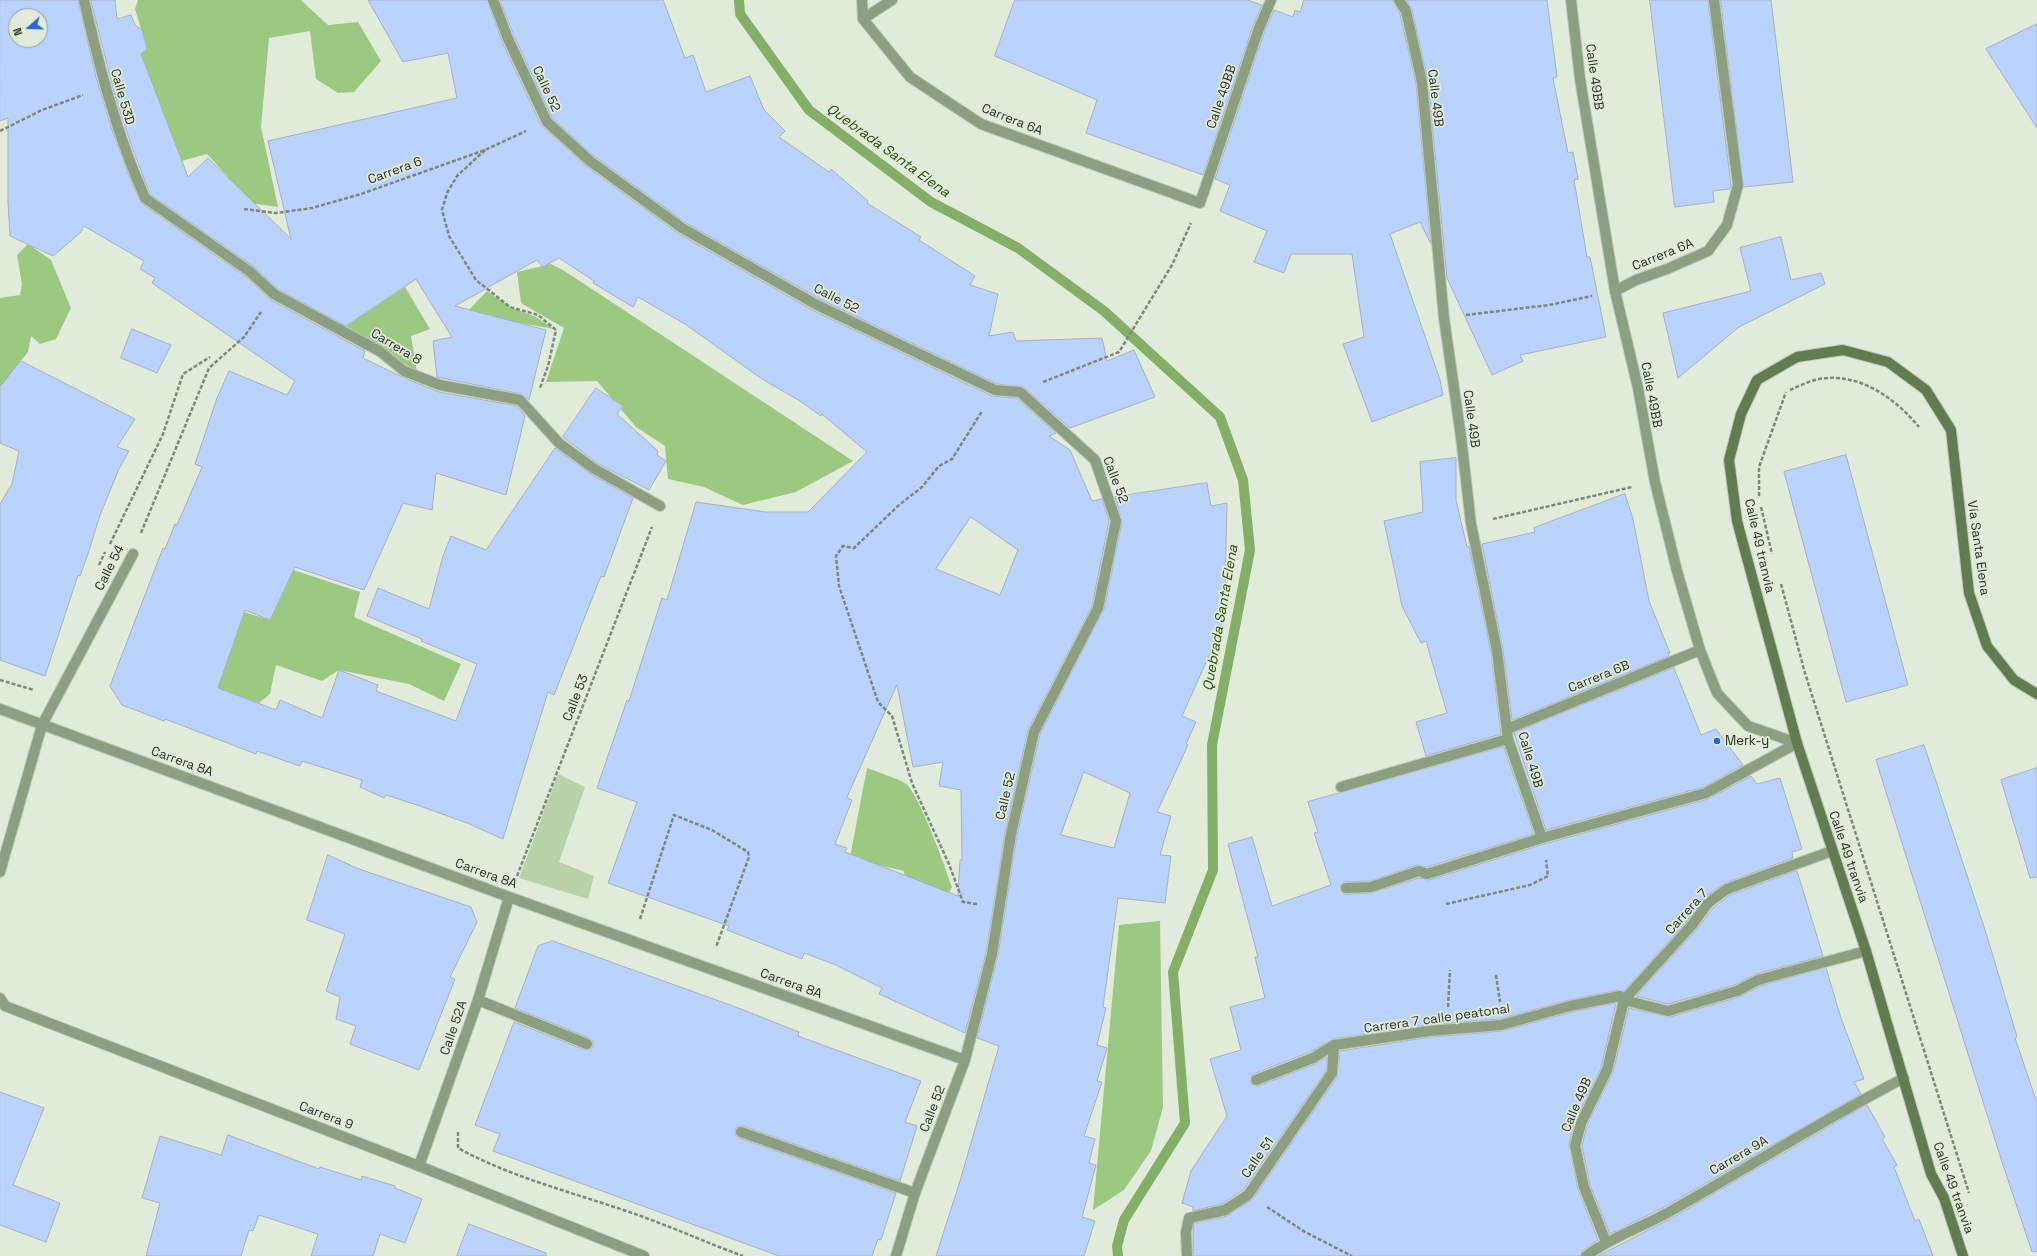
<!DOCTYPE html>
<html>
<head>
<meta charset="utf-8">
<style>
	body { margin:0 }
	#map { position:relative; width:2037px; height:1256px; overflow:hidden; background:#e0ebda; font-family:"Space Grotesk",sans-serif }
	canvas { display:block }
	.north { position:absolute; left:8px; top:8px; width:40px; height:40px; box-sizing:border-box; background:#e0ebda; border:1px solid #979f92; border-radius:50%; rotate:250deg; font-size:11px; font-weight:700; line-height:16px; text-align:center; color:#2a2e27 }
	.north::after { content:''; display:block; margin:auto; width:14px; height:18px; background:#2664d1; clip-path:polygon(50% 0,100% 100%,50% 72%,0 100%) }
</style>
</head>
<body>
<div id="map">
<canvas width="2037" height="1256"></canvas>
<div class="north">N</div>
</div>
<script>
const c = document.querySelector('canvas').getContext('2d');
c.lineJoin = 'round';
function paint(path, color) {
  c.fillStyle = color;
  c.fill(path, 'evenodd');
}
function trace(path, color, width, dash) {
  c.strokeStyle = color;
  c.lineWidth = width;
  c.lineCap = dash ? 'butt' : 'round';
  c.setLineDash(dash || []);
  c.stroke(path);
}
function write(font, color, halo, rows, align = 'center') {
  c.font = font + ' "Space Grotesk",sans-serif';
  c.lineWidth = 3.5;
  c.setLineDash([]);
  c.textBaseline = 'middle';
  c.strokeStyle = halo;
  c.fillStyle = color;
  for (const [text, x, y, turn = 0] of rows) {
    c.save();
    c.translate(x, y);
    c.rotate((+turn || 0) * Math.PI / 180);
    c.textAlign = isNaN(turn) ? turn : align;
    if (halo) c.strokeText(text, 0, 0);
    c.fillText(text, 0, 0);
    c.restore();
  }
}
paint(new Path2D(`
	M558,774L585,787L559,862L594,876L588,899L519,878Z`), '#b8d3a8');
paint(new Path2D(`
	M138,0H301L328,25L358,22L381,61L354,92L338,93L316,79L310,31L269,38L261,127L278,207L237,201L228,177L207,154L174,163L151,80L144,79L137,57L147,49L135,9Z
	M28,244L51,260L71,308L56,339L40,344L31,336L28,352L12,372L0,407V298L20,295L22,284L17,255Z
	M551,264L563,270L853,461L796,492L743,505L704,487L668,479L665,446L636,427L597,381L546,382L564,328L521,303L517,272Z
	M405,287L430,329L411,336L417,372L292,293L365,313Z
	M487,291L510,307L536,317L554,329L497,319L471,327L469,310Z
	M260,559L360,592L354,617L461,664L444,701L409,684L339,670L322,681L276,665L270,694L259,703L213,687L222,649L232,648L244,612L270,620L282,595Z
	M867,768C879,773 894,777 905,783C918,791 946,869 952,887L946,898L905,886L904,871L874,864L848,868Z
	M1160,921L1163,1107L1151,1151L1124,1190L1093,1210L1119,925Z`), '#9cc981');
trace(new Path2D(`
	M739,0L740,14L809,110L931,202L1018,248L1104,311L1220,417L1243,480L1250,550L1212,745L1213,870L1173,972L1185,1123L1124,1220L1117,1246L1118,1256`), '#83af68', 10);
const building = new Path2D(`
	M0,0H78L96,77L111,127L129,176L141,203L245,276L271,300L365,351L363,358L402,377L439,392L517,406L525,416L506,495L436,473L432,510L403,503L364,590L295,567L270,620L245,610L218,688L276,710L280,700L322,718L339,670L378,685L376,691L456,721L477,664L421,641L422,639L367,616L378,588L429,609L443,556L451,536L486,550L555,448L589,473L633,498L604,577L601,576L554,695L548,692L503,839L467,823L420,806L386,795L384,798L360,787L362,780L302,761L300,766L257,751L256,754L165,719L164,721L122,705L110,686L163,548L165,549L175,524L177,525L202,467L195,464L217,398L229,371L287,395L295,381L152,283L155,278L140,269L144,261L84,226L80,233L53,256L10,236L8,202V118L0,121ZM16,16H40V40H16Z
	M91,0H115L117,19L131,15L135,25L142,30L147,49L141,54L188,177L208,158L291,239L268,141L457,98L448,53L403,62L368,0H487L503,44L541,125L586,166L679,234L814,311L992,396L1017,398L1056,433L1049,436L1070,450L1092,501L1102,499L1109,521L1092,606L1028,730L1005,833L986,953L965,1033L879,994L882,988L836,965L804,953L802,959L727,930L729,926L608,883L637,802L597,788L627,700L629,701L662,598L667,600L696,502L766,512H808L867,452L822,414L821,416L800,401L762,379L685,324L638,297L633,307L593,283L594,281L559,258L543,267L537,260L455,306L546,330L529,400L521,394L437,377L433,341L452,337L416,279L346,326L278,289L253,266L150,194L132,147L116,99ZM971,517L1018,550L1000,595L936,569ZM897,685L913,767L943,762L939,786L961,790L962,860H960L958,896L845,852L847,848L835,844L852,800L847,798Z
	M500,0H663L685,58L693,55L706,92L750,76L764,110L785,131L779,137L829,172L831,169L868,201L867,203L921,237L919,240L975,276L970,285L998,294L989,336L1013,332L1016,341L1102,338L1107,361L1134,350L1155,397L1070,428L1024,387L997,384L820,299L686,223L594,156L552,118L515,38Z
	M1015,0H1247L1262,5L1252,29L1203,175L1086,133L1097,100L995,56Z
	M1304,0H1393L1400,14L1416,83L1431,244L1420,222L1390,234L1440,380L1443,395L1372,422L1343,344L1364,337L1352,254H1291L1284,273L1254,262L1267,231L1220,211L1230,185L1215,179L1264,33L1274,10L1293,17L1295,10L1300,12Z
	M1407,0H1547L1557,77L1553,78L1568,153L1573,152L1578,179L1574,180L1587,257H1590L1606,337L1520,355L1523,361L1492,375L1447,278L1428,81L1412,10Z
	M1650,0H1708L1731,185L1730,189L1713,191L1714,202L1675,207Z
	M1721,0H1771L1793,182L1744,187Z
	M2037,24V128L1986,49Z
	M1781,237L1791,280L1821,273L1825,284L1739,327L1678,378L1663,313L1751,291L1740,248Z
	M132,329L171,345L157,373L121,358Z
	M21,361L135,419L117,447L129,451L119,469L100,515L88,554L80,576L78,575L45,676L0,660V504L12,484L19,451L0,443V387Z
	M596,388L623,406L617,414L658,451L657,455L666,461L649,490L597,463L563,437Z
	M1846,455L1908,685L1846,702L1784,472Z
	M1456,458V500L1467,547L1469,546L1491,652L1501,734L1426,756L1416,722L1447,713L1426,641L1421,643L1402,606L1384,521L1423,512L1420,462Z
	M1207,483L1211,506L1227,503L1225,586L1229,587L1216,651L1212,649L1182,716L1196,722L1186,744L1188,745L1157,812L1171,816L1160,855L1171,856L1165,903L1118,898L1103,1007L1106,1008L1097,1045L1107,1048L1097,1081L1102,1082L1084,1136L1095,1139L1089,1163L1096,1165L1082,1217L1095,1221L1084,1256H936L960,1181L999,1046L977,1038L998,955L1017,835L1040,734L1104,609L1122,522L1115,497ZM1084,772L1130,793L1114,848L1061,835Z
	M1625,494L1633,519L1649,601L1670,653H1668L1669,656L1512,720L1503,650L1482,544L1535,532L1534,528Z
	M1674,668L1701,735L1716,729L1743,765L1704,787L1546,830L1514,733Z
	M1924,745L1987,936L2017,1037L2015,1038L2037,1103V1251L2032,1252L2001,1159L1876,760Z
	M1504,747L1534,834L1427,867L1417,865L1370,881L1345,882L1340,885L1341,892L1346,894L1371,893L1419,878L1429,880L1544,844L1708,799L1751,776L1757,784L1780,778L1802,849L1792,852L1793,858L1725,883L1704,898L1687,921L1624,991L1619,990L1569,1000L1500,1019L1428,1025L1333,1039L1310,1052L1253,1074L1251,1076L1250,1082L1252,1085L1258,1086L1315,1064L1327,1057L1326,1071L1243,1190L1222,1204L1193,1211V1207L1182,1203L1191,1171L1227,1116L1210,1059L1241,1050L1230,1007L1265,998L1255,957H1258L1228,844L1252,837L1272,906L1331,885L1314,833L1318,832L1308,802Z
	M2037,768V877L2030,878L2001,780Z
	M328,855L359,869L471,907L477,922L450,977L455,979L419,1070L350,1044L356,1026L336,1019L340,997L326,991L345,934L307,920Z
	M1797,871L1823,956L1756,974L1735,985L1668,1004L1636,996L1697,929L1713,908L1730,895Z
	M553,941L741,1009L799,1032L798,1036L921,1081L905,1122L917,1126L900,1181L743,1126L737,1127L735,1130L736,1136L739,1138L896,1193L881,1240L878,1239L872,1256H779L493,1151L500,1134L475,1125L514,1022L585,1050L591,1049L593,1046L592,1040L589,1038L515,1008L538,946Z
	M1826,968L1841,1018L1864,1079L1854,1082L1861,1094L1666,1206L1610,1234L1590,1185L1582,1146L1587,1125L1613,1072L1629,1008L1670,1017L1739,997L1760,986Z
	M1616,1003L1601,1068L1575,1120L1569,1144L1578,1189L1598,1240L1582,1251L1580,1256H1193V1233L1194,1223L1227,1216L1253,1199L1337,1077L1340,1051L1430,1037L1502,1031L1572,1012Z
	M0,1092L44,1108L13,1185L60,1203L46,1242L0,1225Z
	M1867,1105L1885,1137L1882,1139L1897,1165L1894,1167L1915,1221L1919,1219L1933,1256H1598L1672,1218Z
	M228,1135L319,1169L320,1167L361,1180L362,1176L395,1186V1188L422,1199L405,1243L380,1234L373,1256H311L318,1234L259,1215L253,1231L249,1230L241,1256H146L160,1203L142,1198L160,1136L221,1155Z
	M469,1224L546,1253V1256H457Z`);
paint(building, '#b9d3fd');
trace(building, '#a7b0c1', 1);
const pedestrian = new Path2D(`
	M145,198L249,271L274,294L381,352L404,371L440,385L520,400L559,443L593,468L660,506
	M1507,729L1700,650
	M1341,787L1508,739
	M1346,888L1371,887L1419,871L1427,874L1542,838L1706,793L1797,743
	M478,1000L587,1044
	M1256,1080L1313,1058L1334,1045L1429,1031L1501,1025L1570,1006L1620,996L1624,1000L1668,1011L1737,991L1758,980L1866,951
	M741,1132L915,1193
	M1187,1256L1186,1232L1189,1218L1225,1210L1248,1195L1332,1073L1334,1045`);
const minor = new Path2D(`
	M84,0C100,69 116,133 145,198
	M862,0L863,19L910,77L981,124L1200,203L1258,31L1271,0
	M1399,0L1406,11L1422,82L1444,318L1461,437L1471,524L1497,651L1508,739L1542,838
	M863,19L892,0
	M1615,291L1636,280L1667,269L1708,251L1727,225L1738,185L1714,0
	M42,725L133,554
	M419,1166L478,1000L509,897
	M1606,1242L1584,1187L1575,1146L1581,1123L1607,1070L1624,1000L1692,925L1708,903L1727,889L1832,851
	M1586,1256C1612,1237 1642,1227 1669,1212C1748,1168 1824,1119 1904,1078`);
const tertiary = new Path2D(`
	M493,0L509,41L547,122L590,161L682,228L817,305L995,390L1020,392L1095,460L1116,521L1098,608L1034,732L1011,834L992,954L965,1060L915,1193L896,1256
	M1571,0L1580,79L1615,291L1638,388L1655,482L1677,571L1700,650L1717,693L1748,726L1797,743
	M0,709L509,897L965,1060
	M0,872L42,725
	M0,998L5,1006L419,1166L644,1256`);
const secondary = new Path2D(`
	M1963,1256L1944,1198L1931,1174L1866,951L1797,743L1737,521L1729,460L1741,414L1757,380L1797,357L1843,350L1888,362L1926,390L1951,430L1969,593L1987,646L2014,680L2037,694`);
trace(pedestrian, '#bfc9ba', 12);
trace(minor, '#bfc9ba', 12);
trace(tertiary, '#bfc9ba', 12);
trace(secondary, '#bfc9ba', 12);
trace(new Path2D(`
	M0,131L42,110L83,95
	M485,150L457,176L447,193L442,210L449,236L476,280L510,307L538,315L556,330L548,366L540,388
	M244,209L276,213L312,208L361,194L485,150L526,131
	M1466,315L1549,305L1592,296
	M1043,382L1119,352L1172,265L1191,223
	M1790,390C1799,386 1809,381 1819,379C1859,372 1895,398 1919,427
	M1759,496V467L1786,392
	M1761,507L1772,554
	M1493,519L1632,487
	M141,533L209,368L244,337L261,312
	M110,544L163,434L183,374L210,357
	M99,565L105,552
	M1781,584L1805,673L1969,1193
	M0,680L34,690
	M517,876L652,527
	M977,904L963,902L949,864L912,783L892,716L878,702L839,586L836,556L843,546L854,548L899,505L922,487L939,466L952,459L982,411
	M1446,904L1530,885L1548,876L1546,860
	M640,919L674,815L712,830L748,852L749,857L716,947
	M1496,975L1500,1002
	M1448,1007L1450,970
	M458,1132V1148C516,1180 584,1195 646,1218C679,1230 710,1244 743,1256
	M1267,1207L1305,1232L1352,1256`), '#7f877b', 2.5, [4, 2]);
trace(pedestrian, '#8ca081', 10);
trace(minor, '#8ca081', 10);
trace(tertiary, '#8ca081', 10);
trace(secondary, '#617d50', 10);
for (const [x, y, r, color] of [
	[1717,741,4,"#2664d1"]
]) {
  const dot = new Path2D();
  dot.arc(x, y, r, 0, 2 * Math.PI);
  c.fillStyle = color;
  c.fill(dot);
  trace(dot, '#e0ebda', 1.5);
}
write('13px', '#2a2e27', '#e0ebda', [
	["Calle 49BB",1594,77,82],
	["Calle 52",546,89,65],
	["Calle 53D",122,97,74],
	["Calle 49BB",1222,97,-71],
	["Calle 49B",1435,98,83],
	["Carrera 6A",1012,120,22],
	["Carrera 6",395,171,-20],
	["Carrera 6A",1663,255,-22],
	["Calle 52",836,299,27],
	["Carrera 8",396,347,31],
	["Calle 49BB",1651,395,79],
	["Calle 49B",1471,419,82],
	["Calle 52",1115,480,69],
	["Calle 49 tranvia",1759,546,77],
	["Vía Santa Elena",1978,548,82],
	["Calle 54",110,568,-63],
	["Carrera 6B",1599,677,-22],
	["Calle 53",576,698,-69],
	["Calle 49B",1530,760,73],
	["Carrera 8A",182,762,20],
	["Calle 52",1006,796,-77],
	["Calle 49 tranvia",1848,857,71],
	["Carrera 8A",486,874,20],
	["Carrera 7",1687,912,-48],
	["Carrera 8A",791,984,20],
	["Carrera 7 calle peatonal",1437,1019,-8],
	["Calle 52A",454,1028,-71],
	["Calle 49B",1577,1105,-67],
	["Calle 52",933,1109,-69],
	["Carrera 9",326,1116,21],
	["Carrera 9A",1739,1156,-30],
	["Calle 51",1258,1158,-55],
	["Calle 49 tranvia",1953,1188,70]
]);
write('13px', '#2a2e27', '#e0ebda', [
	["Merk-y",1725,741]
], 'left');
write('italic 14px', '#274f00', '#e0ebda', [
	["Quebrada Santa Elena",888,151,36],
	["Quebrada Santa Elena",1221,618,-80]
]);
</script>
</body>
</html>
